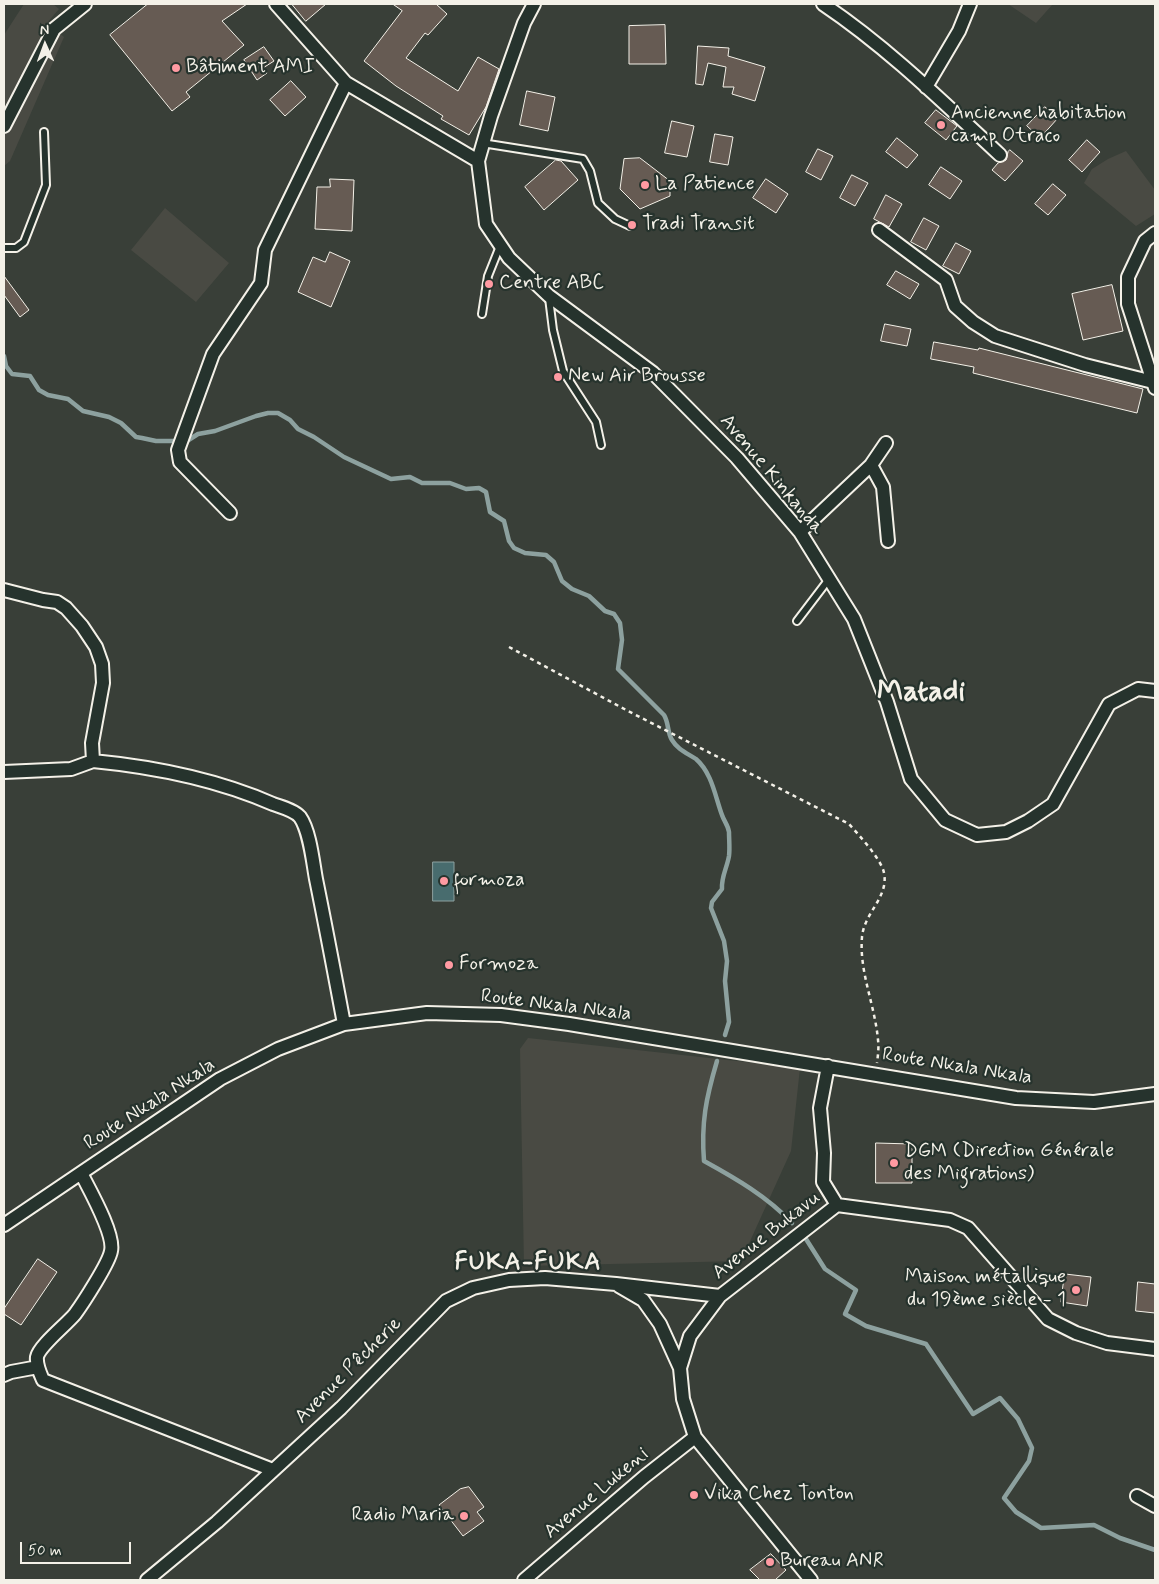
<!DOCTYPE html>
<html>
<head>
<meta charset="utf-8">
<style>
	body { margin:0 }
	#map { position:relative; width:1159px; height:1584px; overflow:hidden; background:#393f38; font-family:Mynerve,sans-serif }
	canvas { display:block }
	.frame { position:absolute; inset:0; border:5px solid #f4f1e8; pointer-events:none }
	.north { position:absolute; left:20px; top:20px; width:50px; height:50px; -webkit-text-stroke:4px #26332d; paint-order:stroke; rotate:358deg; font-size:14px; font-weight:700; line-height:20px; text-align:center; color:#f4f1e8 }
	.north::after { content:''; display:block; margin:auto; width:18px; height:22px; background:#f4f1e8; clip-path:polygon(50% 0,100% 100%,50% 72%,0 100%) }
	.scale { position:absolute; left:20px; top:1542px; width:111px; height:22px; box-sizing:border-box; border:2px solid #f4f1e8; border-top:0; padding-left:6px; font-size:15px; line-height:18px; white-space:nowrap; color:#f4f1e8; -webkit-text-stroke:4px #26332d; paint-order:stroke }
</style>
</head>
<body>
<div id="map">
<canvas width="1159" height="1584"></canvas>
<div class="frame"></div>
<div class="north">N</div>
<div class="scale">50 m</div>
</div>
<script>
const c = document.querySelector('canvas').getContext('2d');
c.lineJoin = 'round';
function paint(path, color) {
  c.fillStyle = color;
  c.fill(path, 'evenodd');
}
function trace(path, color, width, dash) {
  c.strokeStyle = color;
  c.lineWidth = width;
  c.lineCap = dash ? 'butt' : 'round';
  c.setLineDash(dash || []);
  c.stroke(path);
}
function write(font, color, halo, rows, align = 'center') {
  c.font = font + ' Mynerve,sans-serif';
  c.lineWidth = 4.5;
  c.setLineDash([]);
  c.textBaseline = 'middle';
  c.strokeStyle = halo;
  c.fillStyle = color;
  for (const [text, x, y, turn = 0] of rows) {
    c.save();
    c.translate(x, y);
    c.rotate((+turn || 0) * Math.PI / 180);
    c.textAlign = isNaN(turn) ? turn : align;
    if (halo) c.strokeText(text, 0, 0);
    c.fillText(text, 0, 0);
    c.restore();
  }
}
paint(new Path2D(`
	M24,4H53L59,9L47,23L64,37L10,161L4,166V35Z
	M1008,4H1053L1036,23Z
	M1126,151L1155,190V214L1136,226L1084,183L1092,169L1108,159Z
	M165,208L229,263L196,302L131,250Z
	M528,1038L800,1068L791,1151L741,1261L524,1266L520,1049Z`), '#494a43');
const water = new Path2D(`
	M433,862H454V901H433Z`);
paint(water, '#486c6e');
trace(water, '#8da19f', 1);
trace(new Path2D(`
	M4,356L6,366L12,374L30,376L39,390L48,395L68,399L83,411L109,417L121,423L136,437L142,438L156,441H187L198,434L215,431L256,416L268,413H278L290,420L298,429L314,437L344,457L391,479L410,477L422,483H450L466,489L479,488L486,492L490,512L504,521L509,541L514,548L525,553L546,555L554,562L562,581L572,589L589,596L605,611L614,614L620,623L622,640L618,669L664,715C669,723 667,732 672,740C678,750 687,753 696,759C712,773 715,796 722,815C724,821 728,825 729,832C729,840 730,848 729,856C727,868 721,877 722,889L712,902L711,908L724,941L727,961L725,981L729,1022L725,1035
	M717,1061C706,1098 701,1123 704,1161C735,1178 768,1197 792,1223
	M806,1239L825,1269L856,1290L845,1314L866,1326L926,1344L973,1414L1000,1398L1018,1419L1032,1448L1029,1461L1004,1498L1016,1512L1041,1528L1094,1525L1120,1538L1155,1550`), '#8da19f', 4.5);
const building = new Path2D(`
	M148,4H247L222,21L244,45L186,92L190,97L172,111L110,35Z
	M292,4H326L306,21Z
	M393,4H436L447,14L428,35L425,33L406,58L458,91L478,57L499,69L486,107L469,135L441,119L443,116L396,86L364,61L402,11Z
	M665,25L666,64H629V26Z
	M698,46L729,48L728,56L765,67L755,101L732,94L734,87H723L726,67L708,63L703,85L696,84Z
	M264,47L274,61L263,68L267,73L257,80L244,60Z
	M291,81L306,97L285,116L270,100Z
	M527,91L555,97L548,131L520,125Z
	M1045,107L1058,118L1040,138L1027,126Z
	M936,110L957,126L946,140L925,123Z
	M672,121L694,126L687,157L665,153Z
	M715,134L733,137L728,165L710,162Z
	M897,138L918,155L907,168L886,152Z
	M1087,140L1100,152L1082,172L1069,160Z
	M818,149L833,156L821,180L806,172Z
	M1010,150L1023,161L1005,181L992,170L998,163L1006,160L1008,152Z
	M640,158L670,181V196L640,209L620,189L624,159Z
	M556,160L561,161L578,180L544,210L525,187Z
	M941,167L962,181L950,199L929,185Z
	M852,175L868,183L855,206L840,198Z
	M330,179L354,180L352,231L315,229L317,187H330Z
	M766,179L788,194L776,213L753,198Z
	M1053,184L1066,195L1048,215L1035,204Z
	M886,195L902,204L889,227L874,219Z
	M924,218L939,226L926,250L911,242Z
	M956,243L971,251L959,274L943,266Z
	M330,252L350,261L331,307L298,292L313,257L325,262Z
	M896,271L919,284L910,299L887,285Z
	M4,276L29,310L20,317L4,295Z
	M1112,285L1123,331L1083,340L1072,294Z
	M885,324L911,329L907,346L881,341Z
	M934,342L978,350L979,348L1143,389L1137,413L973,373L974,367L931,359Z
	M876,1143L912,1144V1183H876Z
	M38,1259L57,1272L21,1325L4,1314V1309Z
	M1065,1274L1091,1277L1087,1306L1061,1302Z
	M1138,1282L1155,1284V1313L1136,1311Z
	M469,1487L484,1507L477,1512L484,1521L463,1536L439,1505L460,1489Z
	M771,1554L786,1570L775,1580H760L750,1570Z`);
paint(building, '#665b53');
trace(building, '#f4f1e8', 1);
const service = new Path2D(`
	M482,143L583,159L590,171L598,203L615,219L630,226
	M4,248H16L24,242L46,185L44,132
	M549,298L553,330L563,371L596,422L601,445
	M482,314L488,276L500,246
	M797,621L829,579`);
const minor = new Path2D(`
	M276,4L346,83L478,161
	M534,4L524,23L491,116L478,161L486,224L509,258L549,296L653,373L737,458L800,532L854,619L887,702L911,779L945,820L977,835L1006,832L1028,821L1053,804L1109,704L1138,689L1155,691
	M823,4C887,47 943,102 1000,155
	M926,87L959,31L970,4
	M4,126L54,29L85,4
	M879,230L946,280L955,306L973,322L995,336L1085,365L1153,382
	M1155,233L1145,241L1128,277V304L1155,388
	M871,465L883,487L888,541
	M230,513L180,462L178,450L213,354L261,283L265,250L346,83
	M800,532L871,465L886,443
	M4,590L43,600L57,602L66,608L82,626L96,647L102,664L103,683L92,743L93,761C155,767 216,779 273,804C281,807 294,810 300,817C310,831 313,863 316,879C326,928 335,976 344,1024
	M4,772L71,769L93,761
	M828,1066L820,1108L824,1153L823,1182L837,1205
	M81,1173C89,1189 115,1234 111,1251C109,1263 83,1303 75,1314C67,1324 39,1346 37,1357C36,1365 40,1373 43,1380L273,1470
	M4,1225L220,1079L278,1049L344,1024L427,1013L501,1015L569,1024L1016,1098L1094,1102L1155,1094
	M619,1286L643,1300L660,1324L680,1368
	M4,1375L11,1372L38,1367
	M1137,1496L1155,1506
	M147,1580L217,1522L341,1408L446,1301L473,1288L509,1280L545,1278L616,1284L720,1296
	M524,1580L644,1477L695,1437
	M811,1580L695,1437L683,1399L680,1368L690,1336L720,1296L837,1205L950,1220L968,1228L1048,1319L1076,1333L1107,1343L1155,1349`);
trace(service, '#f4f1e8', 10);
trace(minor, '#f4f1e8', 16);
trace(new Path2D(`
	M509,647L628,711L849,824C858,834 882,860 884,873C889,897 864,913 862,937C859,972 875,1005 878,1040C879,1047 878,1055 877,1063`), '#f4f1e8', 2.5, [4, 4]);
trace(service, '#26332d', 6);
trace(minor, '#26332d', 12);
for (const [x, y, r, color] of [
	[176,68,5,"#ff9aa2"],
	[941,125,5,"#ff9aa2"],
	[645,185,5,"#ff9aa2"],
	[632,225,5,"#ff9aa2"],
	[489,284,5,"#ff9aa2"],
	[558,377,5,"#ff9aa2"],
	[444,881,5,"#ff9aa2"],
	[449,965,5,"#ff9aa2"],
	[894,1163,5,"#ff9aa2"],
	[1076,1290,5,"#ff9aa2"],
	[694,1495,5,"#ff9aa2"],
	[464,1516,5,"#ff9aa2"],
	[770,1562,5,"#ff9aa2"]
]) {
  const dot = new Path2D();
  dot.arc(x, y, r, 0, 2 * Math.PI);
  c.fillStyle = color;
  c.fill(dot);
  trace(dot, '#26332d', 2);
}
write('20px', '#f4f1e8', '#26332d', [
	["Bâtiment AMI",186,68],
	["Ancienne habitation",951,114],
	["camp Otraco",951,137],
	["La Patience",655,185],
	["Tradi Transit",642,225],
	["Centre ABC",499,284],
	["New Air Brousse",568,377],
	["formoza",454,881],
	["Formoza",459,965],
	["DGM (Direction Générale",904,1152],
	["des Migrations)",904,1175],
	["Maison métallique",1066,1278,"right"],
	["du 19ème siècle - 1",1066,1301,"right"],
	["Vika Chez Tonton",704,1495],
	["Radio Maria",454,1516,"right"],
	["Bureau ANR",780,1562]
], 'left');
write('20px', '#f4f1e8', '#26332d', [
	["Avenue Kinkanda",771,475,50],
	["Route Nkala Nkala",556,1006,7],
	["Route Nkala Nkala",957,1067,9],
	["Route Nkala Nkala",150,1105,-33],
	["Avenue Bukavu",767,1236,-38],
	["Avenue Pêcherie",349,1371,-45],
	["Avenue Lukeni",597,1494,-40]
]);
c.letterSpacing = '1px';
write('bold 25px', '#f4f1e8', '#26332d', [
	["FUKA-FUKA",528,1264]
]);
c.letterSpacing = '0px';
write('bold 30px', '#f4f1e8', '#26332d', [
	["Matadi",921,694]
]);
</script>
</body>
</html>
